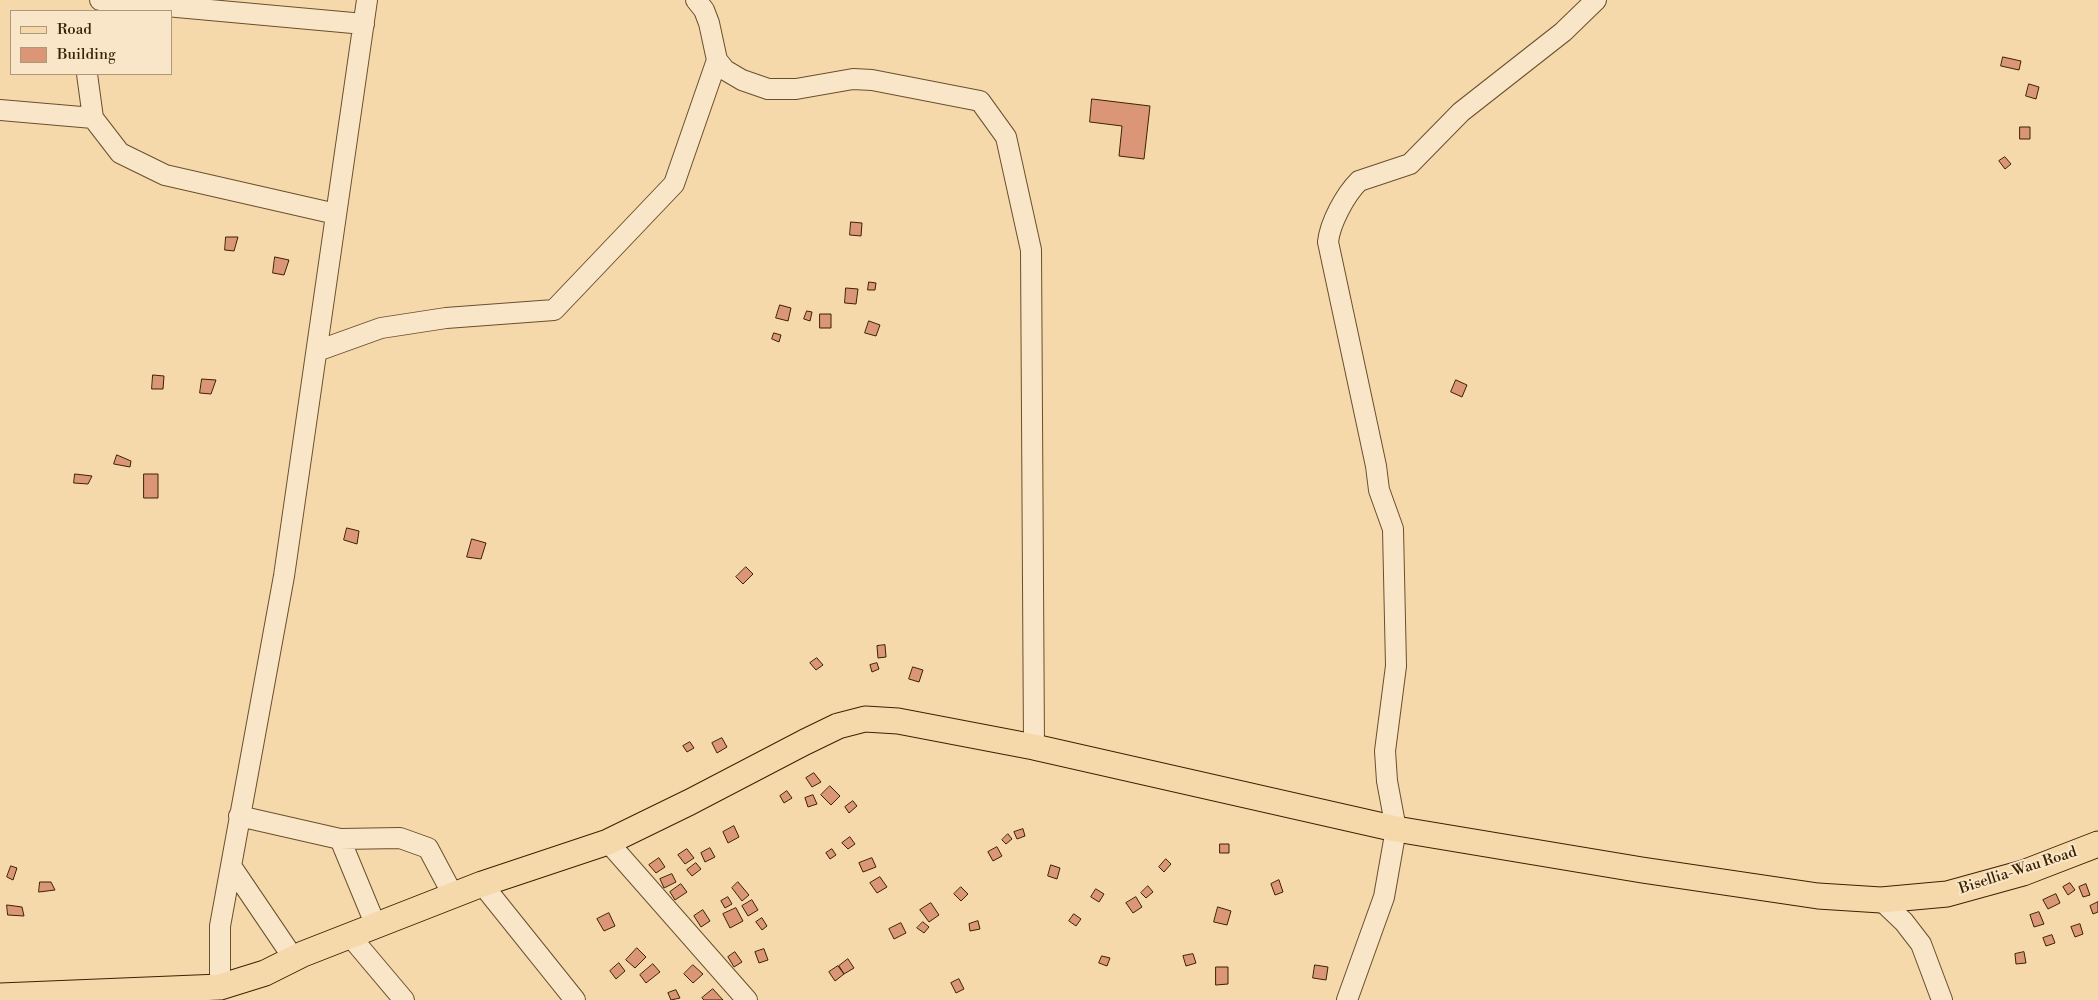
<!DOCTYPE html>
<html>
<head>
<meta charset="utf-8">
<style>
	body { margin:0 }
	#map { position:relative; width:2098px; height:1000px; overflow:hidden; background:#f6d9aa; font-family:"Libre Bodoni",serif }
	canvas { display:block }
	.legend { position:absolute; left:10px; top:10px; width:162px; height:65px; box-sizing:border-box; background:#f9e6c8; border:1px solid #ad9879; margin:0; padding:6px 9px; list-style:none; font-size:15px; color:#3a2203 }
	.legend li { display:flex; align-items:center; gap:10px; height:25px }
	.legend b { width:25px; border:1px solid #ad9879 }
</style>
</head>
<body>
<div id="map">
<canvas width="2098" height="1000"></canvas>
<ul class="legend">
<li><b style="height:6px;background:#f6d9aa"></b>Road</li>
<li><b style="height:14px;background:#db9677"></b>Building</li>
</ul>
</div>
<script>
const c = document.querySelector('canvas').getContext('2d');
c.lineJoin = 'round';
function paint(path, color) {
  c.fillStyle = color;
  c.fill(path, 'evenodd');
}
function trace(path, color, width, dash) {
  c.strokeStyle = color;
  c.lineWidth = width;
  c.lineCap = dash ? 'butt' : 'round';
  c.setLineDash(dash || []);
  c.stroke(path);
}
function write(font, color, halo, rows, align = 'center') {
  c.font = font + ' "Libre Bodoni",serif';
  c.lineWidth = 4;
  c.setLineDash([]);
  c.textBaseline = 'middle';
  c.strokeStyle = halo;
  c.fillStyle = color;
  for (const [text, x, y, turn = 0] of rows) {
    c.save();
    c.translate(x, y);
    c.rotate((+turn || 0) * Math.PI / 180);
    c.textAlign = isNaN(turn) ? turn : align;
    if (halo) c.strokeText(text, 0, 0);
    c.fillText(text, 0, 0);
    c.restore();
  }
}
const building = new Path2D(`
	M2003,57L2021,61L2019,70L2001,66Z
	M2029,84L2039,87L2036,99L2026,96Z
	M1092,99L1150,106L1144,159L1119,156L1122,126L1090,122Z
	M2020,127H2030V139H2020Z
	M2005,157L2011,164L2005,169L1999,161Z
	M851,222L862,223L861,236L850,235Z
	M226,237H238L234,251L225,250Z
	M275,257L289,260L284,275L273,273Z
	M869,282L876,283L875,290H868Z
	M846,288L858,289L856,304L845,303Z
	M780,305L791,308L788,321L776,318Z
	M807,311L812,312L810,321L804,319Z
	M820,314H831V328H820Z
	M869,321L880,325L876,336L865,333Z
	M774,333L781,335L779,342L772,339Z
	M153,375L164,376L163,389H152Z
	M202,379L216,380L211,394L200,393Z
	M1456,380L1467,385L1462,397L1451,392Z
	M117,455L131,461L130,467L114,464Z
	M75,474L92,476L88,484L74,483Z
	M144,474H158V498H144Z
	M347,528L359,531L357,544L344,540Z
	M472,539L486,543L481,559L467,557Z
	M746,567L753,574L743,584L736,577Z
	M885,645L886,657L878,658L877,646Z
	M817,658L823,665L816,670L810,663Z
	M877,663L879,669L872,672L870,665Z
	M913,667L923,670L919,682L909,679Z
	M722,738L727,747L717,753L712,743Z
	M690,742L694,748L687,752L683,746Z
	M814,773L821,782L812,787L806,778Z
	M830,786L840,796L831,805L821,795Z
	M787,791L792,798L784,803L780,796Z
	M813,795L817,804L808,807L805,798Z
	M853,801L857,806L849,813L845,807Z
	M734,826L739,837L728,843L723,832Z
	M1023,829L1025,836L1017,839L1014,832Z
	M1008,834L1012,839L1006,844L1002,840Z
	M850,837L855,844L848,849L842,843Z
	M1220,844H1229V853H1220Z
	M997,847L1002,856L993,861L988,852Z
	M710,848L715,857L705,862L701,853Z
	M687,849L694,858L685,864L678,855Z
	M832,849L836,855L830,859L826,853Z
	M659,858L665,867L656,873L649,865Z
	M872,858L876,867L863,872L859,863Z
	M1166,859L1171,864L1164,872L1159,867Z
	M696,863L701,869L692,876L687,870Z
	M1051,865L1060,868L1057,879L1048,876Z
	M11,866L17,868L13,880L7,877Z
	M672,874L676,882L664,888L660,879Z
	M880,877L887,887L877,893L870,883Z
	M1279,880L1283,892L1275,895L1271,884Z
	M40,882H51L55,890L39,892Z
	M738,882L749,895L742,901L732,888Z
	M2070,883L2075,890L2068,895L2063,887Z
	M681,884L687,892L675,900L670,892Z
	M2086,884L2090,895L2083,897L2079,887Z
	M1148,886L1153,892L1146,898L1141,893Z
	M961,887L968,894L961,901L954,894Z
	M1096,889L1104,894L1099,902L1091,897Z
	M2056,894L2060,903L2048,909L2043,900Z
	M728,897L732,904L725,908L721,901Z
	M1136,897L1142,907L1133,913L1126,903Z
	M752,900L758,910L748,916L742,906Z
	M2098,902V912L2093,914L2090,906Z
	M931,903L939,915L929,922L920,910Z
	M7,905L22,907L24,916L8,915Z
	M1218,907L1231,911L1227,925L1214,922Z
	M736,908L743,921L730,928L723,914Z
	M703,910L710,921L701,927L694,916Z
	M2039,912L2044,924L2034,927L2030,915Z
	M609,913L615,926L604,931L597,919Z
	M1074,914L1081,919L1076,926L1069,921Z
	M762,918L767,926L762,930L756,922Z
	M978,921L980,929L970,931L969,924Z
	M923,922L929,927L924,933L917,928Z
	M901,923L906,933L894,939L889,929Z
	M2080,924L2083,934L2075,937L2071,927Z
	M2052,935L2055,943L2046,946L2043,938Z
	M637,948L646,957L635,968L626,960Z
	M764,949L768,960L759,963L755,952Z
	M735,952L742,962L734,967L728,957Z
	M2024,952L2026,963L2016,964L2015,954Z
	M1193,954L1196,963L1186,966L1183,956Z
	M1102,956L1110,958L1107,966L1099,963Z
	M848,959L854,968L844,974L839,966Z
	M619,963L625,971L616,979L610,971Z
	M653,964L660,972L646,983L640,975Z
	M693,965L703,974L693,983L684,974Z
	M1315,965L1328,967L1326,980L1313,978Z
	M838,966L844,974L835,981L829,972Z
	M1216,967H1228V984L1216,985Z
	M959,979L964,989L956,993L951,983Z
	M713,989L723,1000H704L702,998Z
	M676,990L680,998L671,1000L668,993Z`);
paint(building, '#db9677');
trace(building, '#3a2203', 1);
const minor = new Path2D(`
	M100,0L364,24
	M696,0L704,10L709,23L717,60L725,70L742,80L768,89H796L853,79L872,80L980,101L1006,137L1031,250L1034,747
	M87,74L93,118L120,153L165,175L336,214
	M0,110L93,118
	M317,351L381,328L446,318L554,310L674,184L717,60
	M239,816L340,839L400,838L428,848L453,895
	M340,839L376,926
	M608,842L747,1000
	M231,866L294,959
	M482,884L575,1000
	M1881,900L1904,922L1921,944L1942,1000
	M350,936L404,1000
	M220,987V926L284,576L367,0
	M1347,1000L1384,897L1396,829L1387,781L1385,751L1396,666L1393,529L1379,490L1376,466L1328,242C1330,223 1345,195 1359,181L1410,164L1461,112L1563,32L1596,0`);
const major = new Path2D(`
	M0,996L220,987L265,973L303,954L482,884L608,842L690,802L805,742L838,726L865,719L898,721L1034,747L1396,829L1642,870L1818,896L1881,900L1947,894L2023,873L2098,844`);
trace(minor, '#69502d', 22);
trace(major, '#3a2203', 27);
trace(minor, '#f9e6c8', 20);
trace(major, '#f6d9aa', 25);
write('15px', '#3a2203', '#f9e6c8', [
	["Bisellia-Wau Road",2018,871,-18]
]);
</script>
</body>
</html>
